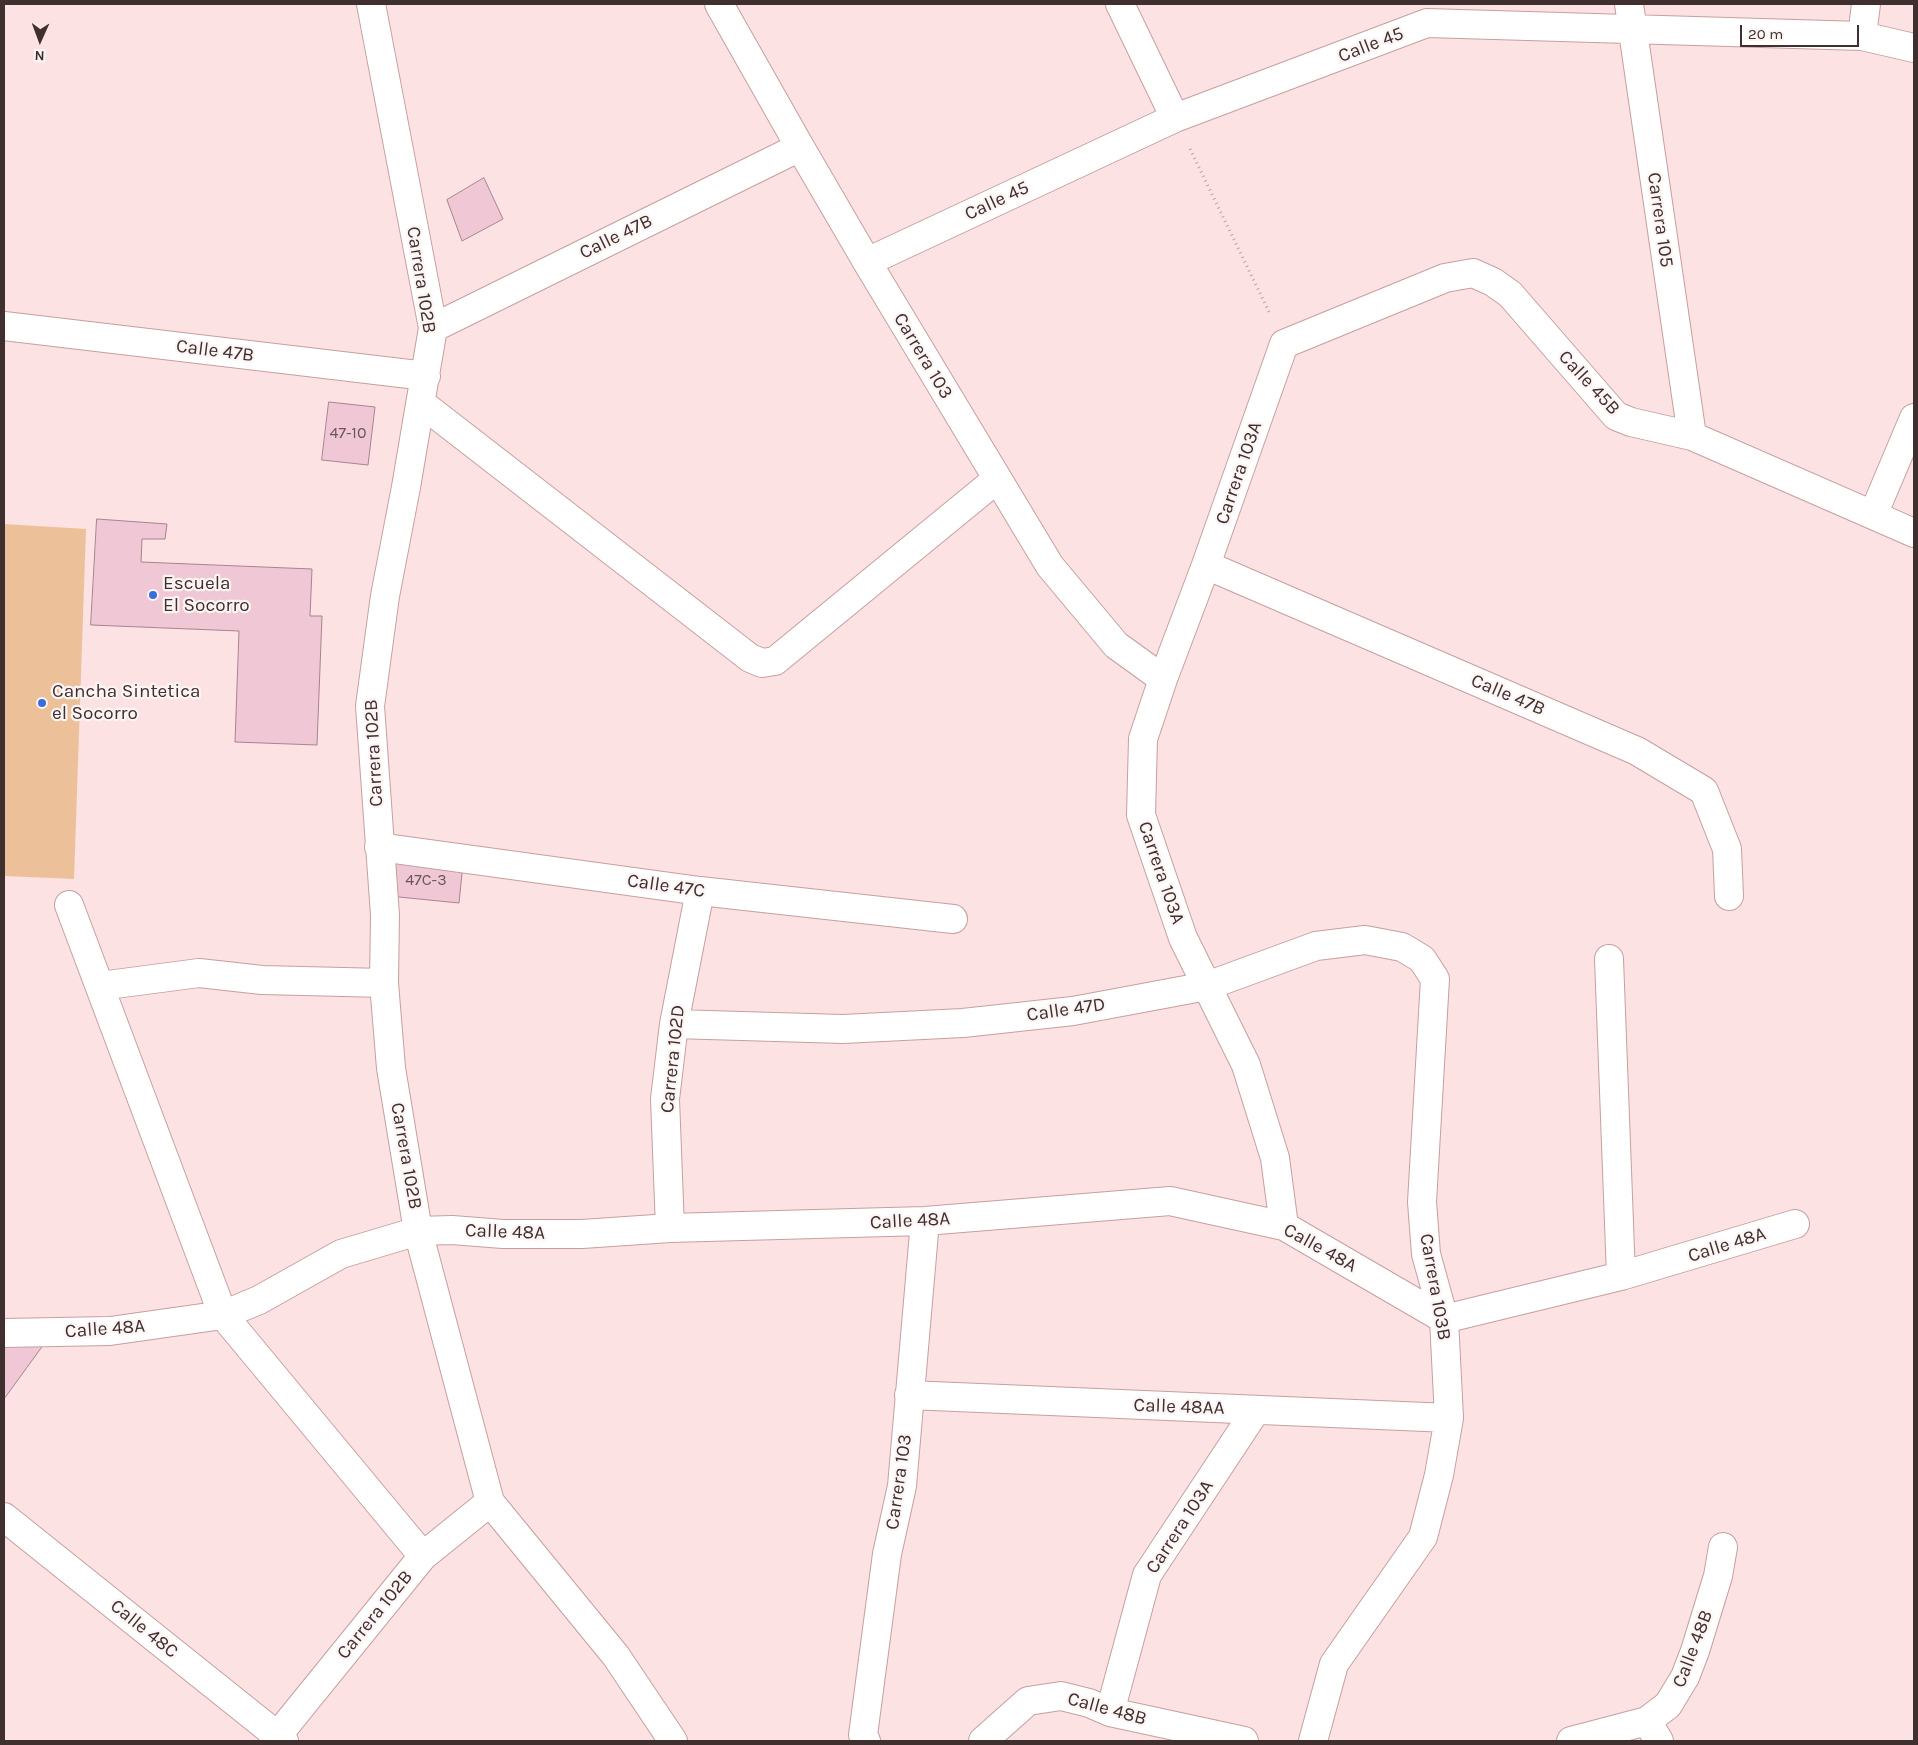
<!DOCTYPE html>
<html>
<head>
<meta charset="utf-8">
<style>
	body { margin:0 }
	#map { position:relative; width:1918px; height:1745px; overflow:hidden; background:#fce2e2; font-family:Karla,sans-serif }
	canvas { display:block }
	.frame { position:absolute; inset:0; border:5px solid #3f2f2f; pointer-events:none }
	.north { position:absolute; left:15px; top:15px; width:50px; height:50px; -webkit-text-stroke:4px #fdf4f4; paint-order:stroke; rotate:182deg; font-size:14px; font-weight:700; line-height:20px; text-align:center; color:#3f2f2f }
	.north::after { content:''; display:block; margin:auto; width:18px; height:22px; background:#3f2f2f; clip-path:polygon(50% 0,100% 100%,50% 72%,0 100%) }
	.scale { position:absolute; left:1740px; top:25px; width:119px; height:22px; box-sizing:border-box; border:2px solid #3f2f2f; border-top:0; padding-left:6px; font-size:15px; line-height:18px; white-space:nowrap; color:#3f2f2f; -webkit-text-stroke:4px #fdf4f4; paint-order:stroke }
</style>
</head>
<body>
<div id="map">
<canvas width="1918" height="1745"></canvas>
<div class="frame"></div>
<div class="north">N</div>
<div class="scale">20 m</div>
</div>
<script>
const c = document.querySelector('canvas').getContext('2d');
c.lineJoin = 'round';
function paint(path, color) {
  c.fillStyle = color;
  c.fill(path, 'evenodd');
}
function trace(path, color, width, dash) {
  c.strokeStyle = color;
  c.lineWidth = width;
  c.lineCap = dash ? 'butt' : 'round';
  c.setLineDash(dash || []);
  c.stroke(path);
}
function write(font, color, halo, rows, align = 'center') {
  c.font = font + ' Karla,sans-serif';
  c.lineWidth = 4.5;
  c.setLineDash([]);
  c.textBaseline = 'middle';
  c.strokeStyle = halo;
  c.fillStyle = color;
  for (const [text, x, y, turn = 0] of rows) {
    c.save();
    c.translate(x, y);
    c.rotate((+turn || 0) * Math.PI / 180);
    c.textAlign = isNaN(turn) ? turn : align;
    if (halo) c.strokeText(text, 0, 0);
    c.fillText(text, 0, 0);
    c.restore();
  }
}
paint(new Path2D(`
	M4,524L86,529L74,879L4,876Z`), '#ecc19a');
const building = new Path2D(`
	M484,178L503,219L462,241L447,200Z
	M329,402L375,407L368,465L322,460Z
	M97,519L167,524L165,539H142L141,562L312,569L310,616H322L317,745L235,742L239,631L91,625Z
	M392,856L463,863L459,903L389,896Z
	M52,1333L4,1399V1338Z`);
paint(building, '#efc7d5');
trace(building, '#a88390', 1);
const minor = new Path2D(`
	M371,4L433,328L406,487L385,596L370,706L385,915L384,983L391,1068L418,1231L490,1502L616,1656L673,1741
	M719,4L800,147L867,262L1050,566L1116,645L1163,679
	M1120,4L1175,118
	M1629,4L1692,436
	M1862,36L1866,4
	M867,262L1175,118L1427,23L1862,36L1914,48
	M4,326L426,376
	M433,328L800,147
	M421,403L750,658L762,663L775,661L997,479
	M1873,515L1914,418
	M1206,565L1637,751L1704,791L1727,849L1729,896
	M379,847L700,891L953,919
	M69,905L223,1315L423,1556
	M1609,959L1621,1276
	M100,986L199,973L262,980L384,983
	M674,1024L843,1029L963,1023L1073,1011L1207,986L1316,946L1365,940L1402,947L1422,959L1435,979L1422,1202L1426,1254L1444,1319L1449,1418L1439,1475L1423,1537L1334,1664L1313,1741
	M1284,1226L1275,1158L1246,1065L1183,938L1141,815L1143,739L1163,679L1206,565L1284,344L1445,278L1473,273L1493,282L1510,294L1616,416L1631,422L1692,436L1914,533
	M670,1228L665,1099L674,1024L700,891
	M4,1333L110,1331L223,1315L259,1300L341,1254L418,1231L452,1230L503,1234H582L670,1228L925,1221L1170,1201L1284,1226L1444,1319L1621,1276L1795,1224
	M909,1395L1449,1418
	M4,1517L284,1741
	M1110,1712L1147,1575L1256,1410
	M1647,1721L1659,1741
	M273,1741L423,1556L490,1502
	M866,1741L863,1735L887,1554L902,1486L925,1221
	M983,1741L1028,1701L1061,1696L1089,1703L1110,1712L1244,1741
	M1571,1741L1647,1721L1668,1705L1685,1677L1695,1651L1718,1576L1723,1547`);
trace(minor, '#c79f9f', 30);
trace(new Path2D(`
	M1190,149L1269,312`), '#b7a1a1', 3, [1, 4]);
trace(minor, '#fff', 28);
for (const [x, y, r, color] of [
	[153,595,5,"#396ddd"],
	[42,703,5,"#396ddd"]
]) {
  const dot = new Path2D();
  dot.arc(x, y, r, 0, 2 * Math.PI);
  c.fillStyle = color;
  c.fill(dot);
  trace(dot, '#fdf4f4', 2);
}
write('16px', '#6b5558', null, [
	["47-10",348,433],
	["47C-3",426,880]
]);
write('19px', '#3f2f2f', '#fdf4f4', [
	["Calle 45",1371,45,-21],
	["Calle 45",997,201,-25],
	["Carrera 105",1660,220,82],
	["Calle 47B",616,237,-26],
	["Carrera 102B",421,280,81],
	["Calle 47B",215,351,7],
	["Carrera 103",923,356,59],
	["Calle 45B",1589,383,47],
	["Carrera 103A",1239,473,-71],
	["Calle 47B",1508,695,23],
	["Carrera 102B",374,753,-93],
	["Carrera 103A",1161,873,71],
	["Calle 47C",666,886,8],
	["Calle 47D",1066,1010,-8],
	["Carrera 102D",673,1059,-84],
	["Carrera 102B",406,1156,80],
	["Calle 48A",910,1221,-3],
	["Calle 48A",505,1232,2],
	["Calle 48A",1727,1245,-17],
	["Calle 48A",1320,1248,29],
	["Carrera 103B",1435,1287,80],
	["Calle 48A",105,1329,-4],
	["Calle 48AA",1179,1407,2],
	["Carrera 103",899,1482,-82],
	["Carrera 103A",1180,1527,-57],
	["Carrera 102B",375,1615,-51],
	["Calle 48C",144,1629,39],
	["Calle 48B",1693,1649,-69],
	["Calle 48B",1107,1709,15]
]);
write('19px', '#3f2f2f', '#fdf4f4', [
	["Escuela",163,584],
	["El Socorro",163,606],
	["Cancha Sintetica",52,692],
	["el Socorro",52,714]
], 'left');
</script>
</body>
</html>
